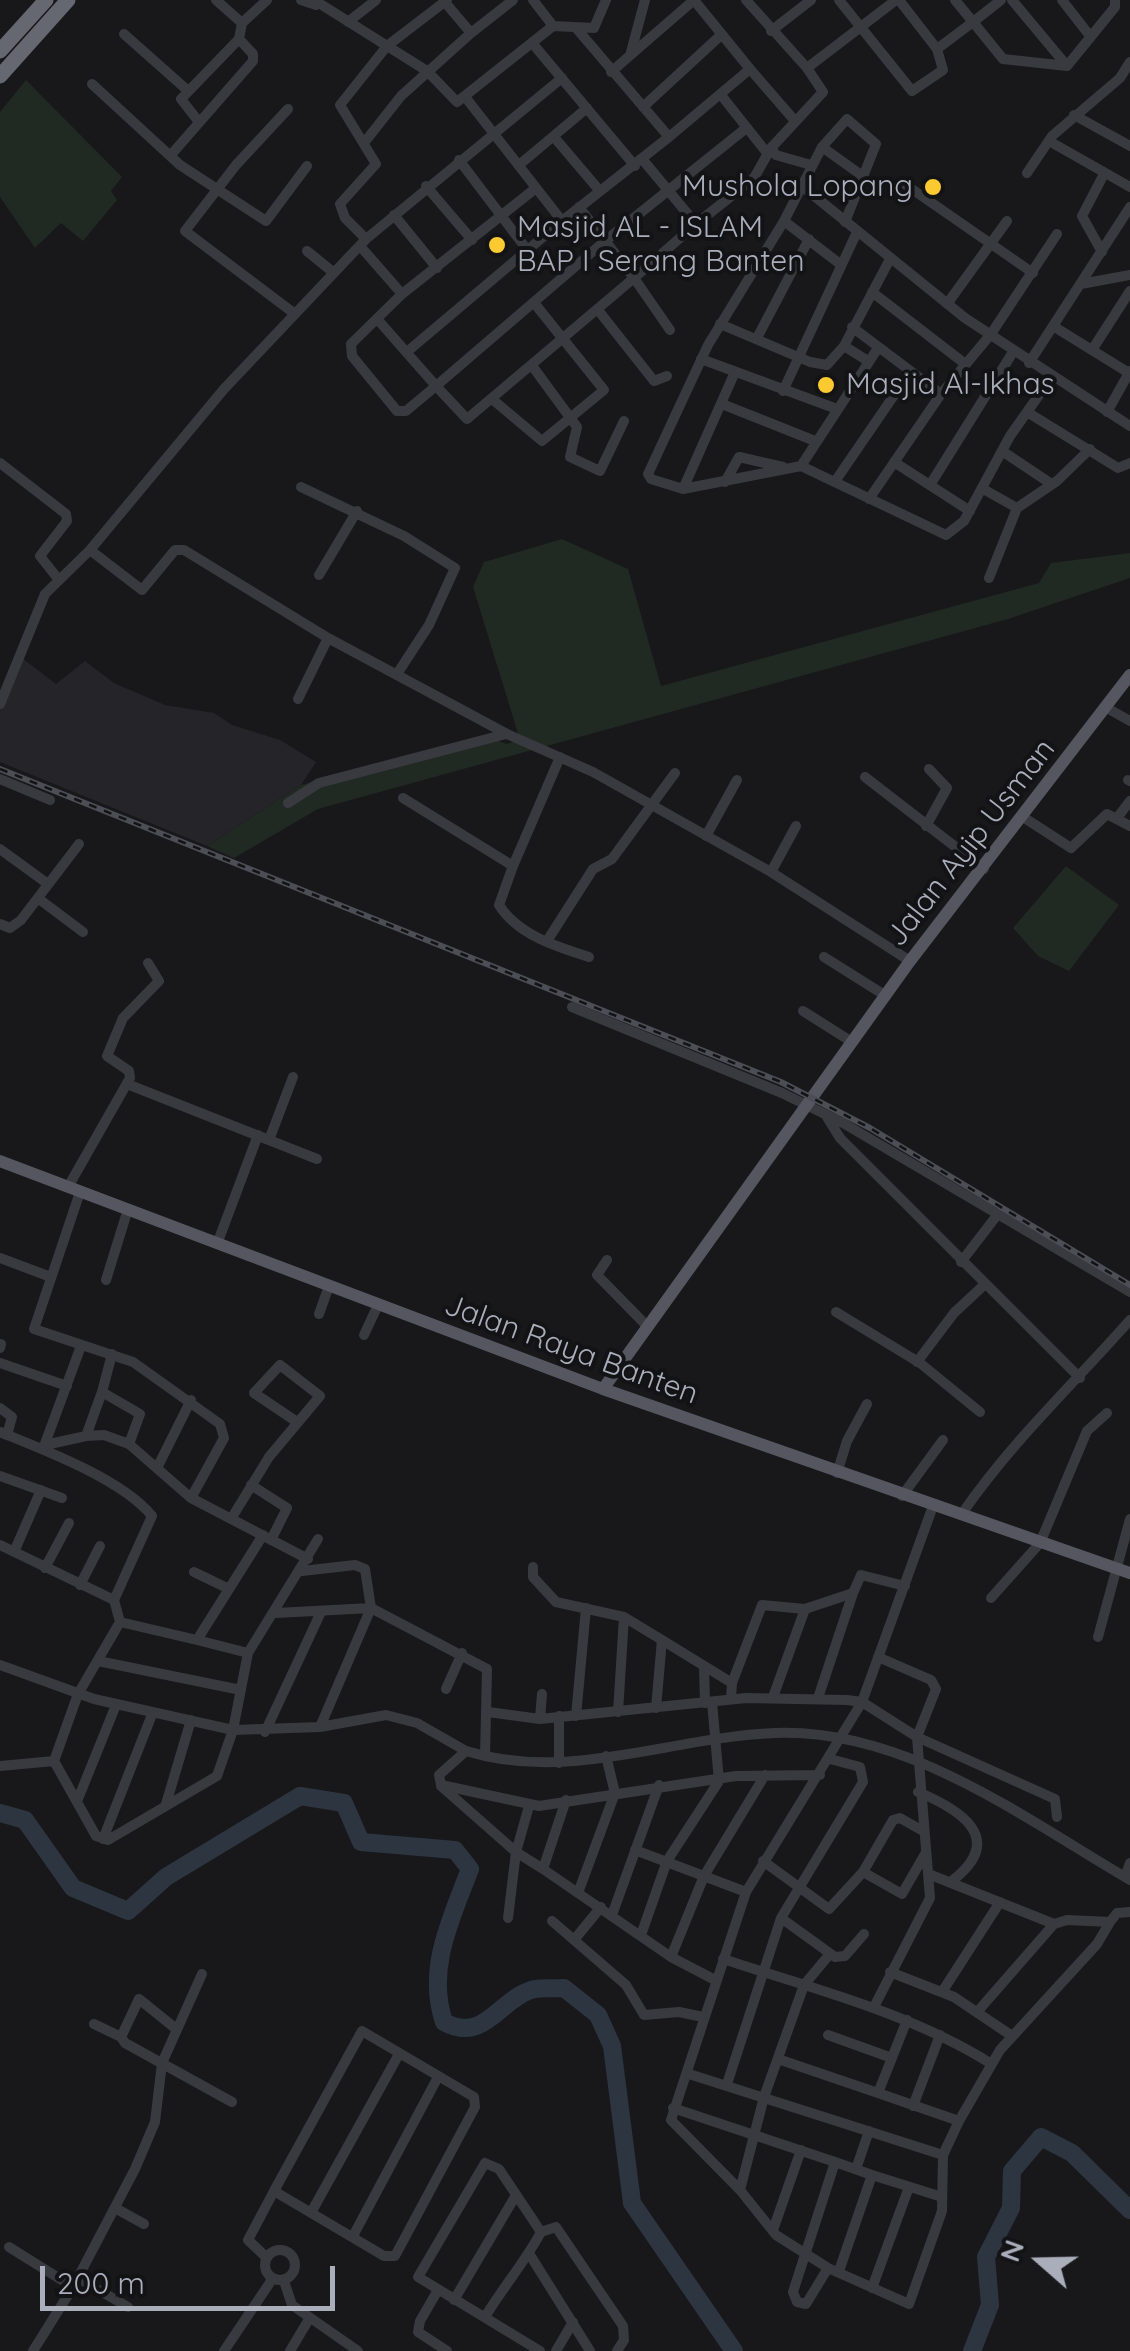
<!DOCTYPE html>
<html>
<head>
<meta charset="utf-8">
<style>
	body { margin:0 }
	#map { position:relative; width:1130px; height:2351px; overflow:hidden; background:#18181b; font-family:Quicksand,sans-serif }
	canvas { display:block }
	.north { position:absolute; left:990px; top:2211px; width:100px; height:100px; -webkit-text-stroke:8px #131316; paint-order:stroke; rotate:290deg; font-size:28px; font-weight:700; line-height:40px; text-align:center; color:#aaaebb }
	.north::after { content:''; display:block; margin:auto; width:35px; height:45px; background:#aaaebb; clip-path:polygon(50% 0,100% 100%,50% 72%,0 100%) }
	.scale { position:absolute; left:40px; top:2266px; width:295px; height:45px; box-sizing:border-box; border:5px solid #aaaebb; border-top:0; padding-left:12px; font-size:30px; line-height:35px; white-space:nowrap; color:#aaaebb; -webkit-text-stroke:8px #131316; paint-order:stroke }
</style>
</head>
<body>
<div id="map">
<canvas width="1130" height="2351"></canvas>
<div class="north">N</div>
<div class="scale">200 m</div>
</div>
<script>
const c = document.querySelector('canvas').getContext('2d');
c.lineJoin = 'round';
function paint(path, color) {
  c.fillStyle = color;
  c.fill(path, 'evenodd');
}
function trace(path, color, width, dash) {
  c.strokeStyle = color;
  c.lineWidth = width;
  c.lineCap = dash ? 'butt' : 'round';
  c.setLineDash(dash || []);
  c.stroke(path);
}
function write(font, color, halo, rows, align = 'center') {
  c.font = font + ' Quicksand,sans-serif';
  c.lineWidth = 8;
  c.setLineDash([]);
  c.textBaseline = 'middle';
  c.strokeStyle = halo;
  c.fillStyle = color;
  for (const [text, x, y, turn = 0] of rows) {
    c.save();
    c.translate(x, y);
    c.rotate((+turn || 0) * Math.PI / 180);
    c.textAlign = isNaN(turn) ? turn : align;
    if (halo) c.strokeText(text, 0, 0);
    c.fillText(text, 0, 0);
    c.restore();
  }
}
paint(new Path2D(`
	M18,655L56,684L85,661L114,683L165,705L214,713L232,725L280,740L316,762L301,785L207,846L0,762V700Z`), '#252428');
paint(new Path2D(`
	M26,80L122,177L111,191L117,200L83,241L61,223L35,248L0,197V112Z
	M562,539L628,569L661,686L1039,583L1051,563L1130,553V578L1008,619L318,809L234,858L207,846L301,785L486,735L506,744L520,740L473,587L484,562Z
	M1066,866L1119,905L1069,971L1038,956L1013,928Z`), '#202922');
trace(new Path2D(`
	M0,1813L25,1820L73,1888L128,1911L166,1877L300,1796L344,1803L361,1842L455,1850L470,1869C451,1919 426,1969 444,2022C484,2044 499,2000 531,1990C540,1987 554,1989 564,1988L598,2015L612,2046L632,2203L734,2351
	M972,2351L990,2305L986,2257L1011,2208L1012,2171L1041,2137L1072,2153L1130,2210`), '#2d3640', 18);
trace(new Path2D(`
	M216,0L242,23
	M301,0L316,5
	M314,0L427,71L457,102L553,26L594,28L606,0
	M533,0L553,26
	M839,0L912,91L943,70L937,49
	M899,0L937,49L973,22L955,0
	M1001,0L973,22L1003,59L1067,66
	M1012,0L1067,66
	M1062,0L1090,36
	M348,22L376,0
	M771,31L811,0
	M471,33L513,0
	M124,34L186,89
	M239,39L242,23L267,0
	M533,44L635,166
	M631,52L645,0
	M1067,66L1115,7V0
	M807,68L896,0
	M750,69L795,121
	M611,72L694,0L750,69L669,137
	M92,84L180,165L266,221L307,166
	M721,95L767,153
	M466,98L562,221L669,137L577,29
	M643,107L721,35
	M288,109L236,165L185,231L295,314
	M1074,115L1130,146
	M554,137L599,190
	M1049,141L1130,187
	M364,143L401,96L471,33L443,0
	M822,147L864,177
	M771,148L776,155L811,165
	M170,156L253,61V54L239,39L181,99L199,122
	M459,160L528,251
	M519,165L587,108
	M1027,173L1052,136L1120,78L1130,62
	M906,185L1033,273
	M426,186L472,240
	M802,186L965,318L1130,426
	M536,188L402,294L351,344L352,356L397,411H406L436,386L467,419L634,278L670,330
	M579,207L634,278L696,224L643,160
	M394,215L437,268
	M784,221L840,264
	M845,222L876,144L847,119L822,147L784,221L708,345L648,474L651,479L683,489L801,466L946,535L964,521L1010,436L1051,378
	M696,224L754,178L771,148L823,92L807,68L746,0
	M366,239L345,218L340,204L376,164L340,105L387,46L447,0
	M360,246L402,294
	M307,251L334,273
	M1102,252L1082,216L1104,174
	M1081,284L1130,275
	M872,292L964,363
	M947,304L1007,221
	M598,310L654,381L667,376
	M378,320L436,386L605,241L745,129
	M720,324L810,362L827,365L844,346L890,259
	M1053,326L1129,373
	M852,327L941,394L991,334L1057,234
	M758,336L809,239
	M844,346L868,361
	M1092,350L1130,291
	M408,351L562,221
	M701,359L837,409
	M1029,363L1130,207
	M533,367L577,427L570,457L600,471L624,421
	M783,391L857,232
	M492,399L542,441L604,390L535,304
	M722,404L815,441
	M1027,412L1118,468L1130,463
	M1107,412L1130,371
	M1002,451L1050,483
	M894,462L970,511
	M0,463L66,514L67,521L40,556L59,580
	M801,466L878,348
	M836,480L910,372
	M725,482L739,457L783,467
	M930,485L1013,352
	M301,487L404,536L455,568L429,625L397,674
	M683,489L735,372
	M985,490L1017,508
	M869,499L941,394
	M90,550L142,590L175,550H184L328,638L507,734L593,772L771,872L910,961
	M319,575L357,511
	M989,578L1017,508L1057,481L1090,449
	M298,699L328,638
	M0,704L45,594L90,550L224,389L366,239L562,78
	M1105,707L1130,721
	M865,777L984,869
	M0,779L50,800
	M1128,780L1130,781
	M403,798L513,866L560,757
	M288,803L319,783L506,734
	M1023,817L1071,848L1107,814L1130,826
	M1117,818L1130,801
	M926,826L947,788L929,769
	M706,836L737,780
	M0,849L48,884
	M513,866L499,905C518,935 557,947 589,957
	M771,872L796,826
	M39,899L83,932
	M0,924L10,928L21,920L79,844
	M547,941L593,869L612,859L675,773
	M824,957L886,996
	M572,1007L782,1093L843,1123L1130,1292
	M803,1011L852,1042
	M127,1084L317,1159
	M827,1117L840,1138L1080,1378
	M269,1140L293,1077
	M68,1187L130,1078L129,1071L107,1056L123,1018L159,981L148,963
	M80,1192L34,1329L133,1362L220,1424L224,1438L191,1498
	M217,1244L258,1135
	M0,1258L48,1276
	M607,1260L597,1275L646,1325
	M961,1262L998,1214
	M106,1280L128,1209
	M836,1312L920,1363L980,1412
	M319,1314L329,1286
	M364,1335L378,1305
	M0,1348L1,1344
	M112,1354L102,1392L140,1414L129,1444L191,1498L308,1559
	M917,1362L954,1313L984,1285
	M0,1363L67,1386
	M0,1408L12,1417L7,1435
	M0,1432C44,1450 122,1479 152,1516L114,1600
	M86,1436L104,1435L129,1444
	M45,1445L86,1436L102,1392
	M43,1449L81,1346
	M158,1466L191,1400
	M837,1473L847,1441L867,1404
	M0,1476L62,1498
	M251,1485L287,1508L271,1540
	M902,1496L943,1440
	M961,1515C1012,1441 1071,1387 1130,1320
	M231,1519L269,1457L320,1396L280,1365L254,1393L297,1422
	M0,1545L114,1600L120,1622L197,1640L263,1535
	M14,1552L41,1490
	M533,1567V1577L556,1602L624,1617L662,1640L656,1708
	M45,1568L69,1523
	M194,1572L227,1588
	M80,1585L100,1546
	M853,1593L861,1575L905,1586
	M991,1598L1040,1543L1087,1431L1107,1413
	M276,1613L371,1608L365,1569L355,1565L302,1571
	M1098,1637L1130,1519
	M197,1640L248,1653
	M662,1640L732,1683
	M98,1661L241,1690
	M0,1665L94,1699L233,1730L320,1727L386,1715L417,1723L466,1751
	M704,1667L705,1703
	M446,1689L462,1653
	M773,1697L805,1609
	M731,1699L732,1683L762,1605L805,1609L853,1593L818,1698
	M488,1712L540,1719L746,1698L847,1700L862,1702L917,1737L1055,1799L1057,1817
	M618,1712L624,1617
	M559,1716V1763
	M576,1716L586,1608
	M540,1719L542,1694
	M320,1727L371,1608L487,1669L485,1756
	M265,1732L321,1612
	M54,1761L96,1836L108,1840L217,1776L233,1730L248,1653L318,1539
	M0,1766L54,1761L78,1694L120,1622
	M441,1785L439,1775L466,1751C568,1783 671,1737 775,1733C905,1728 1022,1817 1130,1880
	M441,1785L539,1806L736,1776L820,1775
	M441,1786L516,1852L543,1869
	M918,1792C959,1809 1007,1838 953,1880
	M78,1799L116,1705
	M566,1800L543,1869L671,1957
	M166,1804L191,1720
	M103,1839L153,1712
	M635,1850L746,1892
	M763,1861L829,1909L863,1872L893,1820L900,1818L923,1831
	M863,1872L902,1894L925,1854
	M931,1875L1054,1924L1067,1920L1110,1922L1097,1944L1000,2050L959,2121L943,2155L942,2211L909,2304L828,2268L776,2235L740,2190L671,2120L746,1892L862,1702L933,1506
	M1125,1877L1130,1863
	M578,1893L615,1793L606,1756
	M612,1915L659,1785
	M508,1918L516,1852L529,1806
	M781,1918L835,1957L845,1956L864,1934
	M552,1921L626,1985L644,2015L679,2012L703,2017
	M1110,1922L1117,1913L1130,1912
	M641,1935L667,1861L719,1781L712,1702
	M574,1940L601,1907
	M723,1959C814,1989 908,2012 990,2063
	M890,1972L954,1997L1012,2036
	M715,1980L671,1957L704,1876L765,1775
	M942,1992L1000,1902
	M874,2007L930,1898L917,1737L936,1689L931,1680L878,1657
	M978,2011L1054,1924
	M94,2024L121,2037
	M175,2028L139,1999L121,2037L125,2043L232,2102
	M828,2035L892,2058
	M778,2059L878,2093L907,2020
	M689,2074L943,2155
	M727,2084L781,1918L863,1782L860,1767L830,1759
	M878,2093L959,2121
	M913,2106L940,2035
	M673,2108L835,2162
	M856,2169L869,2131
	M872,2175L942,2197
	M740,2190L764,2097L804,1985L829,1955
	M115,2208L144,2224
	M312,2211L399,2054
	M773,2230L801,2150
	M353,2236L438,2077
	M9,2247L73,2287
	M265 2265a15 15 0 1 1 30 0a15 15 0 1 1-30 0Z
	M530,2255L590,2351
	M267,2258L248,2240L274,2191L384,2256H395L475,2107L474,2097L362,2031L274,2191
	M828,2268L806,2304L797,2302L793,2292L835,2162L872,2175L839,2271
	M78,2278L128,2307
	M284,2281L292,2305L358,2351
	M872,2288L909,2187
	M438,2290L420,2321L418,2332L447,2351
	M454,2300L516,2195
	M485,2317C503,2287 525,2262 541,2232L556,2227L623,2326L624,2340L617,2351
	M33,2351L73,2287L135,2169L155,2122L162,2063L202,1974
	M224,2351L273,2278
	M290,2351L309,2319
	M540,2351L418,2277L485,2163L499,2169L541,2232
	M556,2351L573,2322`), '#393a40', 10);
trace(new Path2D(`
	M0,1161L603,1389L1130,1573
	M603,1389L910,961L1130,675`), '#55565f', 12);
trace(new Path2D(`
	M0,51L46,0
	M0,76L68,0`), '#656771', 15);
const rail = new Path2D(`
	M0,769L781,1082L870,1128L1130,1285`);
trace(rail, '#4c4d55', 6);
trace(rail, '#131316', 2.5, [8]);
for (const [x, y, r, color] of [
	[933,187,10,"#fbc930"],
	[497,245,10,"#fbc930"],
	[826,385,10,"#fbc930"]
]) {
  const dot = new Path2D();
  dot.arc(x, y, r, 0, 2 * Math.PI);
  c.fillStyle = color;
  c.fill(dot);
  trace(dot, '#131316', 4);
}
write('30px', '#aaaebb', '#131316', [
	["Mushola Lopang",913,187,"right"],
	["Masjid AL - ISLAM",517,228],
	["BAP I Serang Banten",517,262],
	["Masjid Al-Ikhas",846,385]
], 'left');
write('30px', '#aaaebb', '#131316', [
	["Jalan Ayip Usman",971,843,-52],
	["Jalan Raya Banten",571,1350,20]
]);
</script>
</body>
</html>
